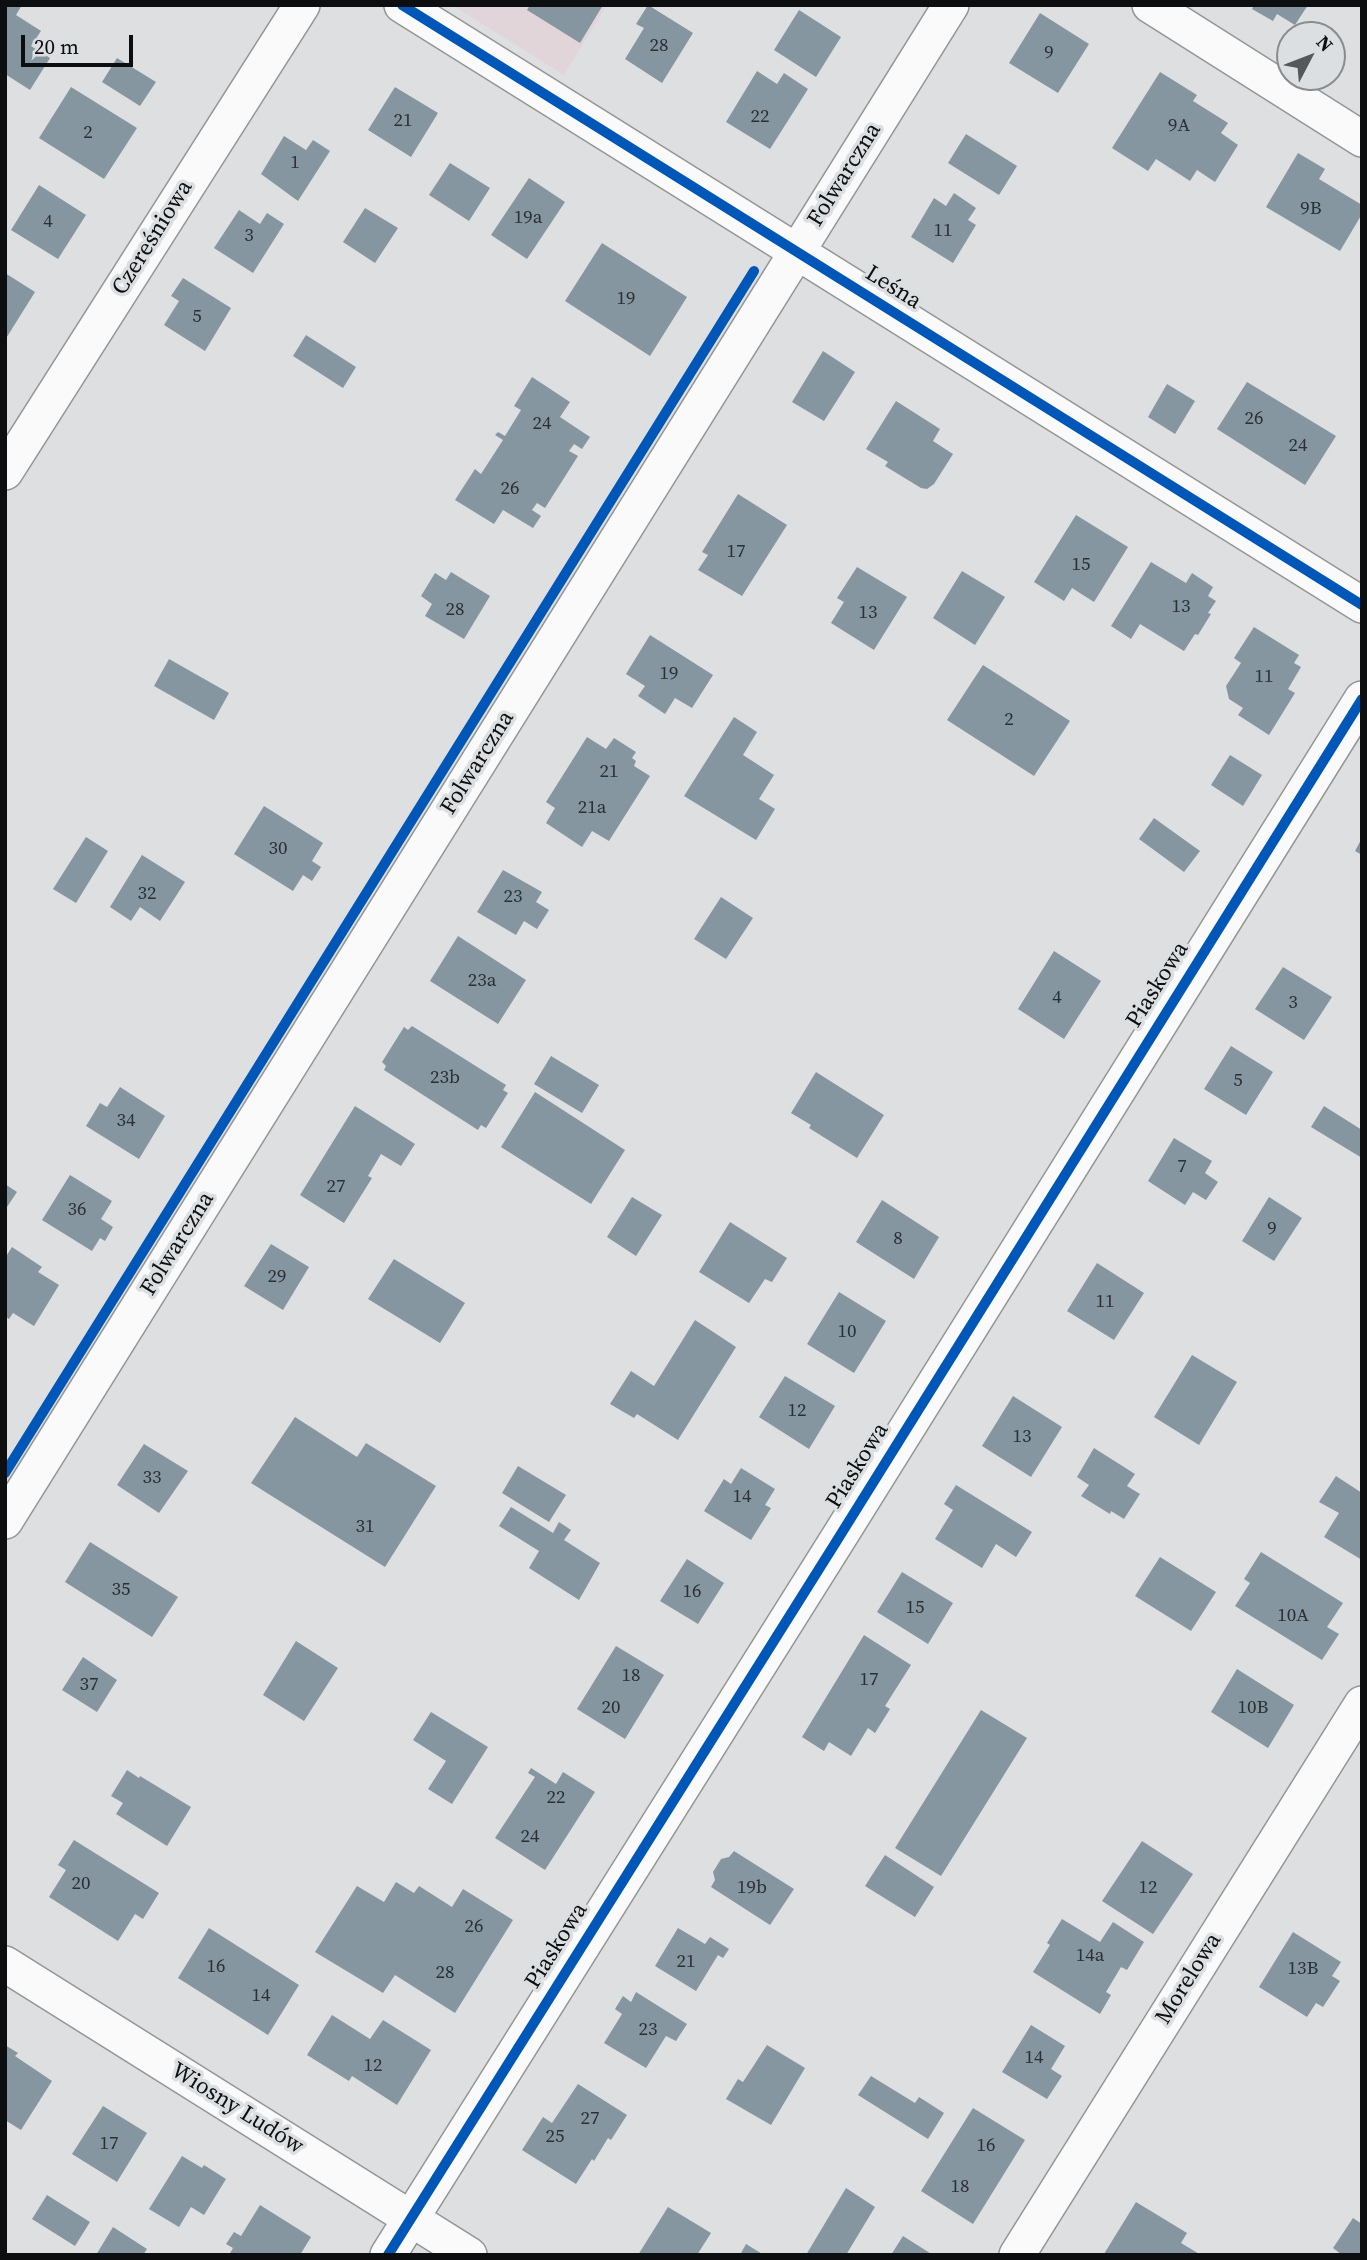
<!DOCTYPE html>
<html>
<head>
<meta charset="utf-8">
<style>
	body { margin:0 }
	#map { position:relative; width:1367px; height:2260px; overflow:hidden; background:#dddfe0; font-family:"Source Serif 4",serif }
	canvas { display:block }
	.frame { position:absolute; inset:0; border:7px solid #0d0e0f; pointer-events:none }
	.north { position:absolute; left:1276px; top:21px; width:70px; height:70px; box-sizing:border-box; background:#dcdfe1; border:2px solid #898b8d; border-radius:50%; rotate:48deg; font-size:19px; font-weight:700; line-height:28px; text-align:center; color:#0d0e0f }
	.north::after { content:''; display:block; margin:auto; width:24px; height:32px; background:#565758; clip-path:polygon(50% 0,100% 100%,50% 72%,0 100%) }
	.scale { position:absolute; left:21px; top:35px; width:112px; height:32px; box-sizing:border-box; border:4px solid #0d0e0f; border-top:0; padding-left:9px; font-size:21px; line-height:24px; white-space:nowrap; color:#0d0e0f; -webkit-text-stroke:5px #dcdfe1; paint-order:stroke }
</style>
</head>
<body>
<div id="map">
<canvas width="1367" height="2260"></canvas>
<div class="frame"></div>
<div class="north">N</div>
<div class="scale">20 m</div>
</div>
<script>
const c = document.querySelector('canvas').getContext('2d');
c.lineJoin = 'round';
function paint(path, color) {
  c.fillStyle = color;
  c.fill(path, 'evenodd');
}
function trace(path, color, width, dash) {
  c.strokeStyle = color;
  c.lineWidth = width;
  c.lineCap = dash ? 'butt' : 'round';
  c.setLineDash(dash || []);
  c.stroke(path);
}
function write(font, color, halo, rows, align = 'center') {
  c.font = font + ' "Source Serif 4",serif';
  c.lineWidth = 7;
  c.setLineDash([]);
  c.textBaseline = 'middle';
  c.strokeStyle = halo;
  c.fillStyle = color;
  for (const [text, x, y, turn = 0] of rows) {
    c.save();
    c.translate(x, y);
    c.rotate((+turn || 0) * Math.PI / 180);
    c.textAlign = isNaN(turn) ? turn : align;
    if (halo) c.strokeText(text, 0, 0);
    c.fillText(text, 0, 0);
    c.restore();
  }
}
paint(new Path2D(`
	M452,5H607L564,75Z`), '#e2d5da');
paint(new Path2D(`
	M5,5H22L16,15L41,31L31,46L50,58L30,90L5,74Z
	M530,5H603L580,43L527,10Z
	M648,5L693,33L662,83L625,59L644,28L636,24Z
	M1254,5H1308L1295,25L1277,14L1273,21L1252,9Z
	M799,10L841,37L816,77L774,50Z
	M1040,13L1089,44L1058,93L1009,63Z
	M117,58L156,82L140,106L102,82Z
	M757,71L777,84L784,73L808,89L770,149L726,122Z
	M1160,72L1197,95L1193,101L1228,123L1221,133L1238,145L1215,182L1197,170L1190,181L1156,159L1148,171L1112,148Z
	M71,87L137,128L104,179L39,138Z
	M395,87L438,113L411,157L368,130Z
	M966,134L1017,166L999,195L948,163Z
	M284,136L306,150L313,140L330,151L298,201L261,174Z
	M1298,153L1325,169L1319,179L1362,205V214L1340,251L1266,207Z
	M450,163L490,188L469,221L429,195Z
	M529,178L565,202L527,259L491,235Z
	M39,185L86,215L58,259L11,230Z
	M954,193L976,208L968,220L976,225L953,263L911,237L934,198L946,206Z
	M365,208L398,228L375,263L343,242Z
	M239,210L260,224L267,213L284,224L253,273L214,248Z
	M602,243L687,297L650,356L565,301Z
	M5,273L35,292L5,340Z
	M183,278L231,308L205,351L164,325L179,301L171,296Z
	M306,335L356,367L343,388L293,356Z
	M823,351L855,372L824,421L792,402Z
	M532,377L570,402L560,417L590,437L582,449L574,444L569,451L578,456L545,508L537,503L532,510L541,516L533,528L503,510L494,524L455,500L475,469L481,474L503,440L495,435L498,432L505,436L521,410L514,406Z
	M1247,382L1336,436L1305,485L1217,429Z
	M1167,384L1195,401L1175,434L1148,417Z
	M896,401L940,429L933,441L953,454L934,484L927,489L921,488L885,466L888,462L866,449Z
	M738,494L787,525L742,596L698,570L708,555L702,552Z
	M1076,515L1128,547L1094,602L1072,588L1064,601L1034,582Z
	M1151,562L1186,583L1192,573L1213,587L1208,596L1216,601L1208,613L1211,614L1198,635L1195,634L1184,651L1140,624L1131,639L1111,626Z
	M857,567L907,597L874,650L831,623L844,602L837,598Z
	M962,571L1005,597L975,645L933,618Z
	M451,572L490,596L464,639L425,616L432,604L421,596L435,573L446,580Z
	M1254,627L1299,655L1294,663L1301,667L1288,689L1295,693L1269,735L1238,715L1243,708L1229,699L1226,686L1241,663L1234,658Z
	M650,635L713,675L692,708L675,698L665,714L638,696L645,686L626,674Z
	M169,659L229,693L214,720L154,686Z
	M983,665L1070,721L1034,776L947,720Z
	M734,717L757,732L743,755L774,775L759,799L775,809L756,840L684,796Z
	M587,737L606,749L614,738L636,752L632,758L636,761L634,766L650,776L609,841L592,831L582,847L546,823L555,808L546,802Z
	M1230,755L1262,775L1243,806L1211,785Z
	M264,806L323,843L312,861L321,867L312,881L303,875L293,891L234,854Z
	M1154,818L1200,851L1184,872L1139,839Z
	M86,837L108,851L76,903L53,889Z
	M1362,838V855L1355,851Z
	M142,855L185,882L160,921L140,907L131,921L110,907Z
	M503,870L542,892L536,902L549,910L537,929L524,921L516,935L477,912Z
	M721,897L753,918L726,959L694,939Z
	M458,936L526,980L498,1024L430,981Z
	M1054,951L1101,981L1064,1039L1018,1009Z
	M1283,967L1332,997L1304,1040L1255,1009Z
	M412,1026L506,1085L503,1090L508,1093L486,1128L481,1125L478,1130L384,1070L386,1066L382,1062L404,1027L408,1030Z
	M1231,1046L1273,1072L1246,1115L1204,1089Z
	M551,1056L599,1085L582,1113L534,1084Z
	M816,1072L884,1115L857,1158L809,1128L811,1125L791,1113Z
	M120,1087L165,1116L139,1159L86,1126L100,1103L107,1107Z
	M535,1092L625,1150L591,1204L501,1147Z
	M355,1106L415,1144L401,1166L381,1154L368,1176L372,1178L344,1223L300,1195Z
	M1324,1106L1362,1130V1158L1311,1127Z
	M1174,1138L1212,1161L1205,1173L1218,1182L1206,1200L1193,1192L1185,1205L1148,1181Z
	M70,1175L112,1201L101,1219L113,1227L105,1241L100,1238L92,1251L42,1220Z
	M5,1184L17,1192L5,1210Z
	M632,1197L662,1215L636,1256L607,1237Z
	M1269,1197L1302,1218L1274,1261L1242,1241Z
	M882,1200L939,1237L914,1279L856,1242Z
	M730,1222L787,1258L772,1282L765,1279L749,1303L699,1272Z
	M271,1244L309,1267L283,1310L244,1286Z
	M12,1247L42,1267L38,1272L59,1285L34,1326L13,1313L9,1319L5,1316V1258Z
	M394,1259L465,1303L440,1343L368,1299Z
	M1097,1263L1144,1293L1114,1340L1067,1311Z
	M839,1292L886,1321L854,1373L807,1344Z
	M695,1320L736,1347L678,1440L637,1414L634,1418L610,1404L631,1371L654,1386Z
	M1192,1355L1237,1382L1199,1445L1154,1417Z
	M785,1376L835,1406L809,1449L759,1417Z
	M1013,1396L1062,1427L1031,1477L982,1446Z
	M295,1417L357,1457L366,1443L436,1486L385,1567L251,1483Z
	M144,1444L188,1471L159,1513L117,1485Z
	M1094,1448L1135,1474L1127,1486L1140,1494L1124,1519L1111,1511L1110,1514L1081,1496L1089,1485L1077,1477Z
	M518,1466L566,1495L549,1522L502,1493Z
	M741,1468L775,1489L765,1505L771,1508L751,1540L704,1511L724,1479L731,1484Z
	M1336,1476L1362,1493V1560L1324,1537L1339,1513L1319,1502Z
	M956,1485L1032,1532L1016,1557L996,1544L982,1568L935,1539L953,1510L944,1504Z
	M511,1507L553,1533L559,1522L571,1530L564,1540L600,1563L579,1600L529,1568L539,1551L499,1526Z
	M90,1542L178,1597L152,1637L65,1582Z
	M1261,1552L1343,1603L1327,1627L1339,1634L1322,1660L1235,1606L1250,1583L1244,1579Z
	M1160,1557L1216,1592L1191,1631L1135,1596Z
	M687,1559L724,1583L698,1624L660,1601Z
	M902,1572L953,1603L928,1644L877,1612Z
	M864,1635L911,1665L885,1706L890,1709L875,1733L868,1728L851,1756L829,1742L824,1751L802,1737Z
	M296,1641L338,1668L304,1721L263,1695Z
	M616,1646L664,1675L625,1739L577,1709Z
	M83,1657L117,1680L97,1712L62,1690Z
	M1237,1669L1294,1705L1268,1748L1211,1712Z
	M981,1710L1027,1738L941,1876L895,1848Z
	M431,1712L488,1747L452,1804L428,1789L446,1761L413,1740Z
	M531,1768L556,1784L563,1772L595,1792L545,1870L495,1838L535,1777L528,1773Z
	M127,1770L139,1778L140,1776L191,1807L167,1846L116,1814L123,1803L111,1796Z
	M74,1840L159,1893L143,1919L135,1914L118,1941L49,1897L66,1870L58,1865Z
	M1142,1841L1193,1874L1153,1934L1102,1901Z
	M734,1851L794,1889L770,1925L711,1887L715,1880L713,1872L721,1859L729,1857Z
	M885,1855L934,1887L915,1917L865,1886Z
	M396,1882L414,1893L419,1886L452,1907L463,1889L513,1920L455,2013L395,1975L383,1993L315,1952L357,1886L384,1902Z
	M1062,1919L1100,1942L1113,1922L1144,1942L1127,1970L1121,1967L1106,1992L1111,1995L1100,2014L1033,1972L1050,1945L1047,1943Z
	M209,1928L299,1985L268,2035L178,1978Z
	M678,1928L705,1944L710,1937L729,1949L723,1958L718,1955L696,1991L655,1966Z
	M1293,1932L1341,1962L1332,1976L1340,1981L1323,2007L1316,2003L1307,2017L1259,1987Z
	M636,1992L687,2024L676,2041L666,2036L646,2068L604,2043L622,2014L615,2009L623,1996L631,2002Z
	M332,2015L370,2039L383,2020L431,2050L397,2105L352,2076L349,2081L307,2055Z
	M1031,2025L1065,2046L1051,2069L1062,2076L1047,2099L1002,2072Z
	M5,2045L18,2053L15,2056L52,2081L21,2130L5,2120Z
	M767,2045L805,2068L771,2125L726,2099L738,2079L743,2082Z
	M871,2076L915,2103L919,2097L944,2113L928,2139L858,2095Z
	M578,2084L627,2115L611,2140L608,2138L594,2161L592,2159L576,2184L522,2150L543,2117L552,2123Z
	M103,2106L147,2133L117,2182L72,2154Z
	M973,2108L1025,2140L973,2224L921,2191Z
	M182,2156L202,2168L204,2165L226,2179L204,2215L191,2207L179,2227L149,2209Z
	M846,2188L875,2207L846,2255H806Z
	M47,2195L90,2222L75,2246L32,2219Z
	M1136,2202L1187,2233L1181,2243L1201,2255L1104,2254Z
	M260,2205L311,2237L300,2255H229L233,2248L226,2244L234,2232L241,2236Z
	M668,2207L711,2233L697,2255H638Z
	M1353,2218L1362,2224V2255H1342L1333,2248Z
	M113,2227L147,2249L143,2255H96Z
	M903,2236L933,2255H891Z
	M746,2244L764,2255H740Z`), '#8696a0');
const minor = new Path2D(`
	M402,5L1362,605
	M1150,5L1362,139
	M5,472L302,5
	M5,1521L951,5
	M5,1964L469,2255
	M388,2255L836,1542L1362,699
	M1017,2255L1362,1704`);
trace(minor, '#949596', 38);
trace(minor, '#fafafa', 35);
trace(new Path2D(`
	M402,5L1362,605
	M5,1473L754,271
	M388,2255L836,1542L1362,699`), '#0057b8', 10);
write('19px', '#2b3033', null, [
	["28",659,46],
	["9",1049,53],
	["22",760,117],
	["21",403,121],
	["9A",1179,126],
	["2",88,133],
	["1",295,163],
	["9B",1311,209],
	["19a",528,218],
	["4",48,222],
	["11",943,231],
	["3",249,236],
	["19",626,299],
	["5",197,317],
	["26",1254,419],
	["24",542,424],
	["24",1298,446],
	["26",510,489],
	["17",736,552],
	["15",1081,565],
	["13",1181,607],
	["28",455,610],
	["13",868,613],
	["19",669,674],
	["11",1264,677],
	["2",1009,720],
	["21",609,772],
	["21a",592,808],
	["30",278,849],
	["32",147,894],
	["23",513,897],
	["23a",482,981],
	["4",1057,998],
	["3",1293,1003],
	["23b",445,1078],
	["5",1238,1081],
	["34",126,1121],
	["7",1182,1167],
	["27",336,1187],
	["36",77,1210],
	["9",1272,1229],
	["8",898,1239],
	["29",277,1277],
	["11",1105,1302],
	["10",847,1332],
	["12",797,1411],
	["13",1022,1437],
	["33",152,1478],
	["14",742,1497],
	["31",365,1527],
	["35",121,1590],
	["16",692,1592],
	["15",915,1608],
	["10A",1293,1616],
	["18",631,1676],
	["17",869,1680],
	["37",89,1685],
	["20",611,1708],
	["10B",1253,1708],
	["22",556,1798],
	["24",530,1837],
	["20",81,1884],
	["19b",752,1888],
	["12",1148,1888],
	["26",474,1927],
	["14a",1090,1956],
	["21",686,1962],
	["16",216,1967],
	["13B",1303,1969],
	["28",445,1973],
	["14",261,1996],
	["23",648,2030],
	["14",1034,2058],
	["12",373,2066],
	["27",590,2119],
	["25",555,2137],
	["17",109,2144],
	["16",986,2146],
	["18",960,2187]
]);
write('23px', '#0d0e0f', '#dcdfe1', [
	["Folwarczna",845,175,-58],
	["Czereśniowa",153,238,-58],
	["Leśna",893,288,32],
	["Folwarczna",478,763,-58],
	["Piaskowa",1158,985,-58],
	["Folwarczna",178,1244,-58],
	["Piaskowa",858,1466,-58],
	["Piaskowa",557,1946,-58],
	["Morelowa",1189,1979,-58],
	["Wiosny Ludów",237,2109,32]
]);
</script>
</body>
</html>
